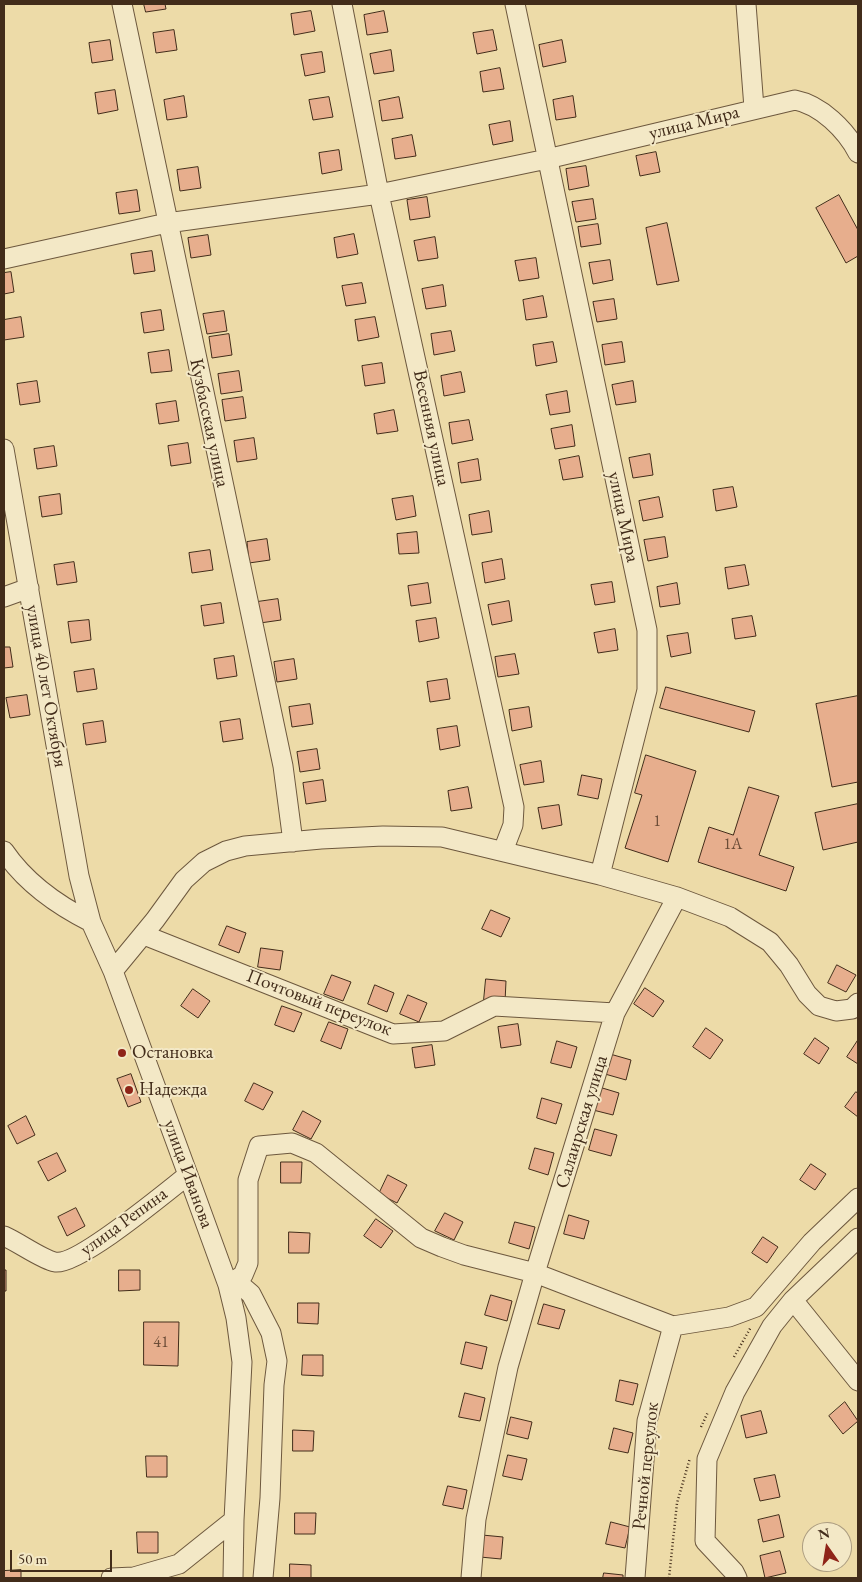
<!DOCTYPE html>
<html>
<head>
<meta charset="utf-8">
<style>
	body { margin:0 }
	#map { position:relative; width:862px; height:1582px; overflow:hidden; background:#eddba8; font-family:"EB Garamond",serif }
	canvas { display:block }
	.frame { position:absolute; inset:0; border:5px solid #422c1a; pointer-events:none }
	.north { position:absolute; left:802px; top:1522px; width:50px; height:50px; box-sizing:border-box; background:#f3e8c6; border:1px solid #ac9d81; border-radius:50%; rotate:347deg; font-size:14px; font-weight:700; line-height:20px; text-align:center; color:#422c1a }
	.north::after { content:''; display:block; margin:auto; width:18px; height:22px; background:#8f2418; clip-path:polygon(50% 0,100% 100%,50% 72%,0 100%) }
	.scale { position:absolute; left:10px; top:1550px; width:102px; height:22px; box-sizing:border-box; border:2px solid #422c1a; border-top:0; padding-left:6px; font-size:15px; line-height:18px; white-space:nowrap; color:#422c1a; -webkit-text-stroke:4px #f3e8c6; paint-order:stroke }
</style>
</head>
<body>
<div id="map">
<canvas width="862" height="1582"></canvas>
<div class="frame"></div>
<div class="north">N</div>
<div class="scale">50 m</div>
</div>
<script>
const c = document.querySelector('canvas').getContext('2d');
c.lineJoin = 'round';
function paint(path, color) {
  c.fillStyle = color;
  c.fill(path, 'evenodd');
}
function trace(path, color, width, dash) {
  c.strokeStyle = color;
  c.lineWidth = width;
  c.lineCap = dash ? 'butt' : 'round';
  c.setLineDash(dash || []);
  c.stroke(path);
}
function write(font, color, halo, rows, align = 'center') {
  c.font = font + ' "EB Garamond",serif';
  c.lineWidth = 4;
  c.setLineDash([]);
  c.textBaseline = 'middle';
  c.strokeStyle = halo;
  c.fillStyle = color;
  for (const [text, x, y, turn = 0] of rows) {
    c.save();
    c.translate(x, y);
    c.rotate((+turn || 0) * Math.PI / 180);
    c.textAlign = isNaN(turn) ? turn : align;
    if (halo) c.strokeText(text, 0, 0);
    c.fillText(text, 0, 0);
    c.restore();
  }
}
const building = new Path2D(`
	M144,4H165L166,9L146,12Z
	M311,11L315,31L294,35L291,14Z
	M384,11L388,32L367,35L364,15Z
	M174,30L177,50L156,53L153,33Z
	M493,30L497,50L477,54L473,33Z
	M110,40L113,60L92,63L89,43Z
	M562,40L566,62L543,67L539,45Z
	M391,50L394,71L374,74L370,54Z
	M322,52L325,72L305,76L301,55Z
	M500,68L504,89L483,92L480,72Z
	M115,90L118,110L98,114L95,93Z
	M184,96L187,117L167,120L164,100Z
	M573,96L576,117L556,120L553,100Z
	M329,97L333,117L313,120L309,100Z
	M399,97L403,118L382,121L379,101Z
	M510,121L513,141L493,145L489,125Z
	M412,135L416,156L395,159L392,139Z
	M339,150L342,170L322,174L319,153Z
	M656,152L660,172L640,176L636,156Z
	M586,166L589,186L569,190L566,169Z
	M198,167L201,188L180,191L177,170Z
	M137,190L140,211L119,214L116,193Z
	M839,195L858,230V256L846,263L816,208Z
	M427,197L430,217L410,220L407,200Z
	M593,199L596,219L576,222L572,202Z
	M667,223L679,281L657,285L646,228Z
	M598,224L601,244L581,247L578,227Z
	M354,234L358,254L337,258L334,238Z
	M208,235L211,255L191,258L188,238Z
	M435,237L438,258L418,261L414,241Z
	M152,251L155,271L134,274L131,254Z
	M536,258L539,278L519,281L515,261Z
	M610,260L613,280L593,284L589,263Z
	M11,272L14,292L4,294V273Z
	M362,283L366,303L346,306L342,286Z
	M443,285L446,306L426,309L422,289Z
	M543,296L547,317L526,320L523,300Z
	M614,299L617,319L597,322L593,302Z
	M161,310L164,330L144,333L141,313Z
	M224,311L227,331L207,334L203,314Z
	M21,317L24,337L4,340V320Z
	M375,317L379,337L358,341L355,320Z
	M451,331L455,351L434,355L431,334Z
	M229,334L232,355L212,358L209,337Z
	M553,342L557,362L536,366L533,345Z
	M622,342L625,362L605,365L602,345Z
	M169,350L172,371L151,373L148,353Z
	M382,363L385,383L365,386L362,366Z
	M239,371L242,391L221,394L218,374Z
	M461,372L465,392L444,396L441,376Z
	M37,381L40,402L20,405L17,384Z
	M633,381L636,402L616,405L612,385Z
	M567,391L570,412L550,415L546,395Z
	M243,397L246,418L225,421L222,400Z
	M176,401L179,421L159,424L156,404Z
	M394,410L398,431L377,434L374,414Z
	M469,420L473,440L452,444L449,423Z
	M572,425L575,446L555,449L551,429Z
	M254,438L257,459L237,462L234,441Z
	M188,443L191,463L171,466L168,446Z
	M54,446L57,466L37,469L34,449Z
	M650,454L653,475L633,478L629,458Z
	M579,456L583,477L563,480L559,460Z
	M478,459L481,480L461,483L458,463Z
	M733,487L737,507L716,511L713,490Z
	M60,494L62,514L42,517L39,497Z
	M413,496L416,516L396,520L392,499Z
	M659,497L663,517L643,521L639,501Z
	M489,511L492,532L472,535L469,515Z
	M417,532L419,553L399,554L397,534Z
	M665,537L668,557L648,561L644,540Z
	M267,539L270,560L249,563L247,542Z
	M210,550L213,570L192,573L189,553Z
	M502,559L505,579L485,583L482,563Z
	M74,562L77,582L57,585L54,565Z
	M745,565L749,585L728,589L725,568Z
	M612,582L615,602L595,605L591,585Z
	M428,583L431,603L411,606L408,586Z
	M677,583L680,604L660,607L657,587Z
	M278,599L281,620L260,623L257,602Z
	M509,601L512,621L492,625L488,605Z
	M221,603L224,623L204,626L201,606Z
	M752,616L756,636L735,639L732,619Z
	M436,618L439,638L419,642L416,621Z
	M89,620L91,640L71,643L68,622Z
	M615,629L618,650L598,653L594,633Z
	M688,633L691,653L671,657L667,636Z
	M4,647H10L13,667L4,668Z
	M515,654L519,674L498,677L495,657Z
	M234,656L237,676L217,679L214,659Z
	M294,659L297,679L277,682L274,662Z
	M94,669L97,689L77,692L74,672Z
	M447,679L450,699L430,702L427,682Z
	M666,687L755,711L749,732L660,708Z
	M27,695L30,715L10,718L6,698Z
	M858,696V782L832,787L816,704Z
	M310,704L313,724L292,727L289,707Z
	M529,707L532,727L512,731L509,710Z
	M240,719L243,739L223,742L220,722Z
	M103,721L106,742L86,745L83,724Z
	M457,726L460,746L440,750L437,729Z
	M317,749L320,769L300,772L297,752Z
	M646,755L696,771L668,862L625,848L642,795L635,793Z
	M541,761L544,782L524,785L520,765Z
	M582,775L602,779L598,799L578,795Z
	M323,780L326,801L306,804L303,783Z
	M468,787L472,808L451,811L448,791Z
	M749,787L779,796L759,855L794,867L786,891L698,862L709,827L733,835Z
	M858,804V842L823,850L815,813Z
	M559,805L562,825L542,829L538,808Z
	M491,910L510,918L501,937L482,929Z
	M227,926L246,933L239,953L219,945Z
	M261,948L283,951L280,970L258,967Z
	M837,965L856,975L846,992L828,983Z
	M332,975L351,982L343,1001L324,994Z
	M486,979L506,981L505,1002L484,1000Z
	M375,985L394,993L387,1012L368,1004Z
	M645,988L664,1001L653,1017L634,1004Z
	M193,989L210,1001L198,1018L181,1006Z
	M408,995L427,1003L419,1022L400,1014Z
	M282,1006L302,1013L294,1032L275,1025Z
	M329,1022L348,1029L341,1049L321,1041Z
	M518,1024L521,1045L501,1048L498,1027Z
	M706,1028L723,1040L710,1059L693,1047Z
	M815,1038L829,1048L819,1064L804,1054Z
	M858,1040V1064L847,1057Z
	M557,1041L577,1047L571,1068L551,1063Z
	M432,1045L435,1065L415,1068L412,1048Z
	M610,1054L631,1060L626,1080L605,1074Z
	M131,1074L141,1102L128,1107L117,1079Z
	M254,1083L273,1092L263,1110L245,1101Z
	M599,1087L619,1093L613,1115L593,1110Z
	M856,1092L858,1093V1117L845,1107Z
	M542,1098L562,1104L556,1124L537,1118Z
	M303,1111L321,1121L311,1139L293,1130Z
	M26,1116L35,1135L17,1144L8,1126Z
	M595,1129L617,1135L611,1156L589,1150Z
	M535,1148L554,1153L548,1175L529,1169Z
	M57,1153L66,1171L48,1181L38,1162Z
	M281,1162H302L301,1183H281Z
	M811,1164L826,1174L815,1190L800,1180Z
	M388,1175L407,1185L397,1203L379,1194Z
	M76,1208L85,1226L67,1236L58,1217Z
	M445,1213L463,1222L454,1240L435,1231Z
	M569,1215L589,1221L584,1239L564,1234Z
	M376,1219L393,1231L381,1248L364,1236Z
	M515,1222L535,1227L529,1249L509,1243Z
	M289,1232L310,1233L309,1253H289Z
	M763,1237L778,1247L767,1263L752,1253Z
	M4,1270H6V1291H4Z
	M119,1270H140V1290L119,1291Z
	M491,1295L512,1301L507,1321L485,1315Z
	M298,1303H319L318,1324L298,1323Z
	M544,1304L565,1310L559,1329L538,1324Z
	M144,1322H179L178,1366L144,1365Z
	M466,1342L487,1347L482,1369L461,1364Z
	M303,1355H323V1376L302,1375Z
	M620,1380L638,1384L633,1405L616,1401Z
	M465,1393L485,1398L480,1421L459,1417Z
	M845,1402L858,1421L843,1434L829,1416Z
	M761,1411L767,1433L746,1438L741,1416Z
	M511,1417L532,1422L528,1439L507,1434Z
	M614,1428L633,1433L628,1453L609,1449Z
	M293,1430L314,1431L313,1451H293Z
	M508,1455L527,1459L522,1480L503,1476Z
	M146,1456H167V1477H147Z
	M775,1475L780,1497L760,1501L754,1479Z
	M448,1486L467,1490L463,1509L443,1505Z
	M295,1513H316L315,1534H295Z
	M779,1515L784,1537L763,1542L758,1520Z
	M611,1522L630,1527L625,1548L606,1544Z
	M137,1532H158V1553H138Z
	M482,1535L503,1537L501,1559L480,1557Z
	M780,1551L786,1573L765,1578L760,1556Z
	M290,1564L311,1565V1578H290Z
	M21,1570V1578H4V1571Z
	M604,1573L623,1575V1578H603Z`);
paint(building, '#e7ae8d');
trace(building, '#422c1a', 1);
const minor = new Path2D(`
	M122,4L283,766L293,842
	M342,4L379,194L514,807L513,825L503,851
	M515,4L647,630V690L600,875
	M746,4L754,108
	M4,259L167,223L379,194L547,159L795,100C821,105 846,130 858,153
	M4,449L79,876L91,922L113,971L188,1175L228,1285L236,1318L242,1362L234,1520L233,1578
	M4,597L29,588
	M4,851C25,882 57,905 91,922
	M144,935L393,1034L444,1031L494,1006L615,1013
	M113,971L155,920L184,880L204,862L226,851L245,846L321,839L383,836L442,837L600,875L677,897L730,917L770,942L789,965L807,994L819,1006L836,1011L852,1009L858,1003
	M4,1236C18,1242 43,1260 55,1262C78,1266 166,1192 188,1175
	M228,1285L243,1275L248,1263V1180L259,1146L292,1143L316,1153L421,1238L442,1247L464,1255L535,1273L673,1326L729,1317L756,1307L812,1242L858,1198
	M228,1285L244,1288L251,1294L271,1333L277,1361L274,1385L270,1498L263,1578
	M793,1300L858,1381
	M111,1578L134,1577L179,1564L234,1520
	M471,1578L476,1519L508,1367L535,1273L615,1013L677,897
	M635,1578L647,1421L673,1326
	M737,1578L734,1572L705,1541L707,1459L735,1392L772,1326L793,1300L858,1238`);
trace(minor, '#6d583e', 21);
trace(new Path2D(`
	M734,1357L751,1327
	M701,1427L708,1412
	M669,1578L677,1503L690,1458`), '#422c1a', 2.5, [1, 2.5]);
trace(minor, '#f3e8c6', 19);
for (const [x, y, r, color] of [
	[122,1053,5,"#8f2418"],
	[129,1090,5,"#8f2418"]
]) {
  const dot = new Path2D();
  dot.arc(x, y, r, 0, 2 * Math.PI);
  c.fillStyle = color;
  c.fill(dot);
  trace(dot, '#f3e8c6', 2);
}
write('16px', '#6b4c37', null, [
	["1",657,822],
	["1А",733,845],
	["41",161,1343]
]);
write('19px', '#422c1a', '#f3e8c6', [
	["улица Мира",694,123,-14],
	["Кузбасская улица",209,423,78],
	["Весенняя улица",431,428,78],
	["улица Мира",623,517,78],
	["улица 40 лет Октября",46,686,80],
	["Почтовый переулок",319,1003,21],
	["Салаирская улица",582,1122,-73],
	["улица Иванова",188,1174,70],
	["улица Репина",124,1222,-36],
	["Речной переулок",646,1466,-84]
]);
write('19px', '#422c1a', '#f3e8c6', [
	["Остановка",132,1053],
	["Надежда",139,1090]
], 'left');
</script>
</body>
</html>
